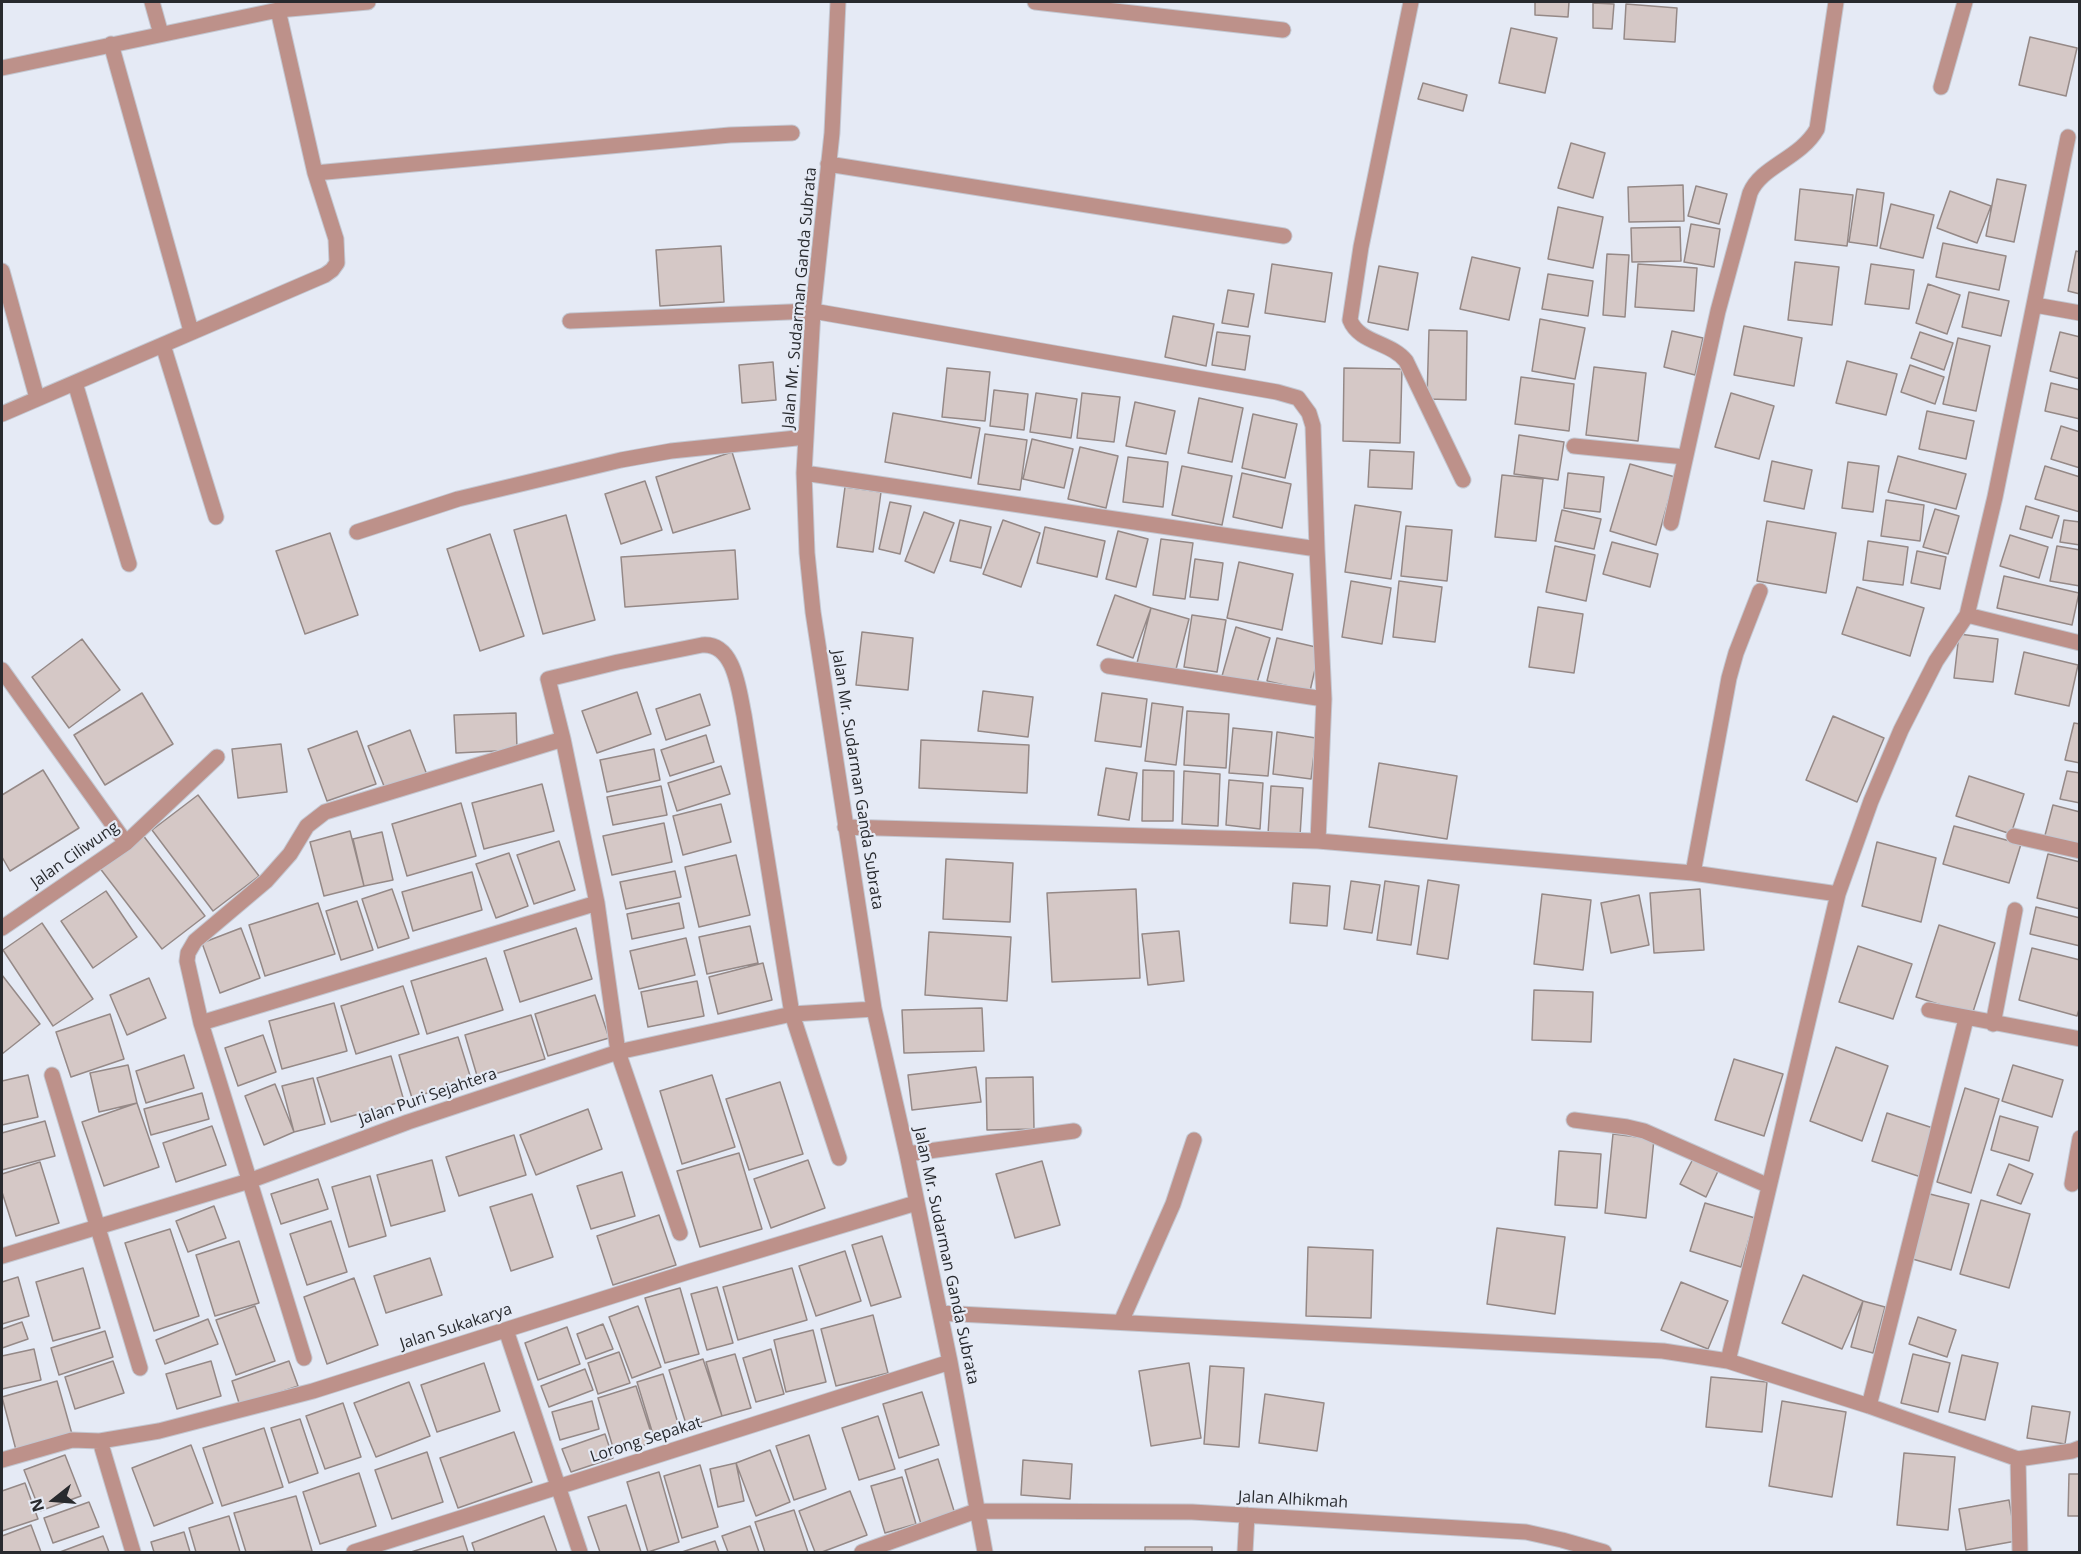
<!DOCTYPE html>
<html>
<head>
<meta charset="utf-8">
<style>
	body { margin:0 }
	#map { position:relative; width:2081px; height:1554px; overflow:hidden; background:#e5eaf5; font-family:"Open Sans",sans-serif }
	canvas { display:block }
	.frame { position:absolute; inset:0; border:3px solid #282a2e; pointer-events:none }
	.north { position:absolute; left:24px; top:1470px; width:60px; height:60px; -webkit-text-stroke:4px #e5eaf5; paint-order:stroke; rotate:253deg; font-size:16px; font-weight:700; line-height:24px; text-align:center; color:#282a2e }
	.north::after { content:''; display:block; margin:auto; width:21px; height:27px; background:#282a2e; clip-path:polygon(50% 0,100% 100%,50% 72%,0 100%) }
</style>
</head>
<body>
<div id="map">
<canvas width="2081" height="1554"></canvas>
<div class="frame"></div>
<div class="north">N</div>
</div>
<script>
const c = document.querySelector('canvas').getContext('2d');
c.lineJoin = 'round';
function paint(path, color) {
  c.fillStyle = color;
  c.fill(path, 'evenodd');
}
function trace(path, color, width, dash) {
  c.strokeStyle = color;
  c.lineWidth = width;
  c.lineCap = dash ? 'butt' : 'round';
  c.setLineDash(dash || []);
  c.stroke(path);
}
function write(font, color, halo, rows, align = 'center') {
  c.font = font + ' "Open Sans",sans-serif';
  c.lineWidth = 4.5;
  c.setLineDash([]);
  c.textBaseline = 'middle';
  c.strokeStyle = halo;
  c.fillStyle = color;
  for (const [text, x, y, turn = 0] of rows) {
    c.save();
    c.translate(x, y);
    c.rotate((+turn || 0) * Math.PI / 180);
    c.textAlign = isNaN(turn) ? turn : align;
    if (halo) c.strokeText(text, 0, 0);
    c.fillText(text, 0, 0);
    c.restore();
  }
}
const building = new Path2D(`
	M1535,2H1569L1568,17L1535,15Z
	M1593,3L1614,4L1612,29L1593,28Z
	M1626,4L1677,8L1675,42L1624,39Z
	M1511,28L1557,38L1545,93L1499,83Z
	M2030,37L2077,48L2066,96L2019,85Z
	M1423,83L1467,95L1463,111L1418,99Z
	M1571,143L1605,153L1593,198L1558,188Z
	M1997,179L2026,185L2014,242L1986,236Z
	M1683,185L1684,221L1629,222L1628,187Z
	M1696,186L1727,194L1719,224L1688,216Z
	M1800,189L1853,195L1847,246L1795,240Z
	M1857,189L1884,193L1877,246L1849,242Z
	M1950,191L1991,206L1977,243L1937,228Z
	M1891,204L1934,215L1923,258L1880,248Z
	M1558,207L1603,217L1593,268L1548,259Z
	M1691,224L1720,229L1714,267L1684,262Z
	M1680,227L1681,261L1632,262L1631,228Z
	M1943,243L2006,256L1999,290L1936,277Z
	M721,246L724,302L660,306L656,250Z
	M2076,251L2080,252V294L2068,291Z
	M1607,254L1629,255L1625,317L1603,315Z
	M1472,257L1520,268L1509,320L1460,309Z
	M1795,262L1839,267L1832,325L1788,320Z
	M1272,264L1332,273L1325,322L1265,313Z
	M1638,264L1697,268L1694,311L1635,307Z
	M1871,264L1914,270L1909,309L1865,304Z
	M1379,266L1418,273L1408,330L1368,322Z
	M1548,274L1593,281L1588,316L1542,309Z
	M1928,284L1960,295L1947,334L1916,323Z
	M1228,290L1254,294L1248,327L1222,323Z
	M1969,292L2009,301L2001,336L1962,327Z
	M1173,316L1214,324L1206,366L1165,357Z
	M1540,319L1585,328L1575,379L1532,371Z
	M1744,326L1802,338L1794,386L1734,375Z
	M1429,330L1467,331L1466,400L1427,399Z
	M1672,331L1703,338L1695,375L1664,367Z
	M1217,332L1250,336L1245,370L1212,365Z
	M1920,332L1953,343L1944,370L1911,358Z
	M2060,332L2080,337V379L2050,371Z
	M1958,338L1990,346L1976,411L1943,404Z
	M1847,361L1897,374L1886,415L1836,403Z
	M773,362L776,400L742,403L739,365Z
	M1910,365L1944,377L1935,404L1901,392Z
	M1594,367L1646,373L1638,441L1586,435Z
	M947,368L990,372L985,421L942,417Z
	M1344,368L1402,369L1400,443L1343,441Z
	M1521,377L1574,384L1569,431L1515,424Z
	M2051,383L2080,390V419L2045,411Z
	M994,390L1028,394L1024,430L990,426Z
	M1036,393L1077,399L1071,438L1030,432Z
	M1082,393L1120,397L1114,442L1077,438Z
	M1731,393L1774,406L1759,459L1715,447Z
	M1199,398L1243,408L1232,462L1188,453Z
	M1135,402L1175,411L1166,454L1126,446Z
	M1927,411L1974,421L1966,459L1919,449Z
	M893,413L980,428L971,478L885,462Z
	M1253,414L1297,424L1285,478L1242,468Z
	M2061,426L2080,432V468L2051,459Z
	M985,434L1027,440L1020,490L978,484Z
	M1519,435L1564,442L1558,480L1514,474Z
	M1032,439L1073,449L1064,488L1023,479Z
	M1080,447L1118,456L1106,508L1068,499Z
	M1370,450L1414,452L1412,489L1368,487Z
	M732,452L750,509L673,533L656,477Z
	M1898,456L1966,474L1956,509L1888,492Z
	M1128,457L1168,462L1163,507L1123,502Z
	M1772,461L1812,470L1804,509L1764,501Z
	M1848,462L1879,466L1873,512L1842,508Z
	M1630,464L1675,477L1656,545L1610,531Z
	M1182,466L1232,476L1222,525L1172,515Z
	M2045,466L2080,477V512L2035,499Z
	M1242,473L1291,484L1282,528L1233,517Z
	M1568,473L1604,477L1600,512L1564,508Z
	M1502,475L1543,479L1536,541L1495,537Z
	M645,481L662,530L621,544L605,494Z
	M845,487L881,492L873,552L837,547Z
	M1886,500L1924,505L1920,541L1881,536Z
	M890,502L911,506L900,554L879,549Z
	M1355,505L1401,512L1391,579L1345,572Z
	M2026,506L2059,516L2052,538L2020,529Z
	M1935,509L1959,516L1948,554L1923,547Z
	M1562,510L1601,519L1594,549L1555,541Z
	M924,512L954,523L934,573L905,561Z
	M566,515L595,620L543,634L514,530Z
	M960,520L991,527L981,568L950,561Z
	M1003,520L1040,533L1021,587L983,574Z
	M2064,520L2080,522V545L2060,542Z
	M1767,521L1836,533L1826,593L1757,581Z
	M1406,526L1452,530L1447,581L1401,576Z
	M1045,527L1105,541L1097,577L1037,563Z
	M1118,531L1148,539L1136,587L1106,579Z
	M330,533L358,615L305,634L276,551Z
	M490,534L524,636L480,651L447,549Z
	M2010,535L2048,547L2039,578L2000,566Z
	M1161,539L1193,543L1185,599L1153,595Z
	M1868,541L1908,547L1903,585L1863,580Z
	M1612,542L1658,554L1650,587L1603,574Z
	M1555,546L1595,555L1586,601L1546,592Z
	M2057,546L2080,550V586L2050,581Z
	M735,550L738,599L625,607L621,557Z
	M1917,551L1946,557L1940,589L1911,583Z
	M1195,559L1223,563L1218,600L1190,597Z
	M1239,562L1293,574L1282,630L1227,618Z
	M2004,576L2079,593L2072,625L1997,608Z
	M1351,581L1391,588L1382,644L1342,637Z
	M1399,581L1442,587L1435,642L1393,637Z
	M1857,587L1924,608L1910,656L1842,634Z
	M1115,595L1151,608L1133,658L1097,645Z
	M1538,607L1583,614L1574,673L1529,667Z
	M1151,608L1189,619L1175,673L1137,663Z
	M1192,615L1226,620L1217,672L1184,667Z
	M1236,627L1270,638L1256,686L1222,676Z
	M862,632L913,638L908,690L856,685Z
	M1959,634L1998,639L1993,682L1954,678Z
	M1277,638L1320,648L1310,691L1267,681Z
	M82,639L120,690L69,728L32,677Z
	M2024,652L2078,665L2069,706L2015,694Z
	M983,691L1033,697L1028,737L978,731Z
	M637,692L651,734L597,753L582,711Z
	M142,693L173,744L105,785L74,735Z
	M1102,693L1147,699L1141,747L1095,741Z
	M700,694L710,725L666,740L656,709Z
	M1152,703L1183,707L1176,765L1145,761Z
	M1187,711L1229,714L1226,768L1184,765Z
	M516,713L517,750L456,753L454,715Z
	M1833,716L1884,738L1857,802L1806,780Z
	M2074,723L2080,724V763L2065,760Z
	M1233,728L1272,732L1268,776L1229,773Z
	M410,730L427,775L386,791L368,746Z
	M357,731L376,784L327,801L308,749Z
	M1277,732L1316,738L1311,779L1273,774Z
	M706,735L714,762L670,776L661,750Z
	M921,740L1029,745L1027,793L919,788Z
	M281,744L287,792L238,798L232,749Z
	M654,749L660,780L607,792L600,760Z
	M1379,763L1457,776L1447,839L1369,827Z
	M721,766L730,794L677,811L668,783Z
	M1106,768L1137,773L1129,820L1098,815Z
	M43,770L79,828L10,871L2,857V795Z
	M1143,770L1174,771L1173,821H1142Z
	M1184,771L1220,774L1218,826L1182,824Z
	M2067,771L2080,773V803L2060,799Z
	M1969,776L2024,794L2011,834L1956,816Z
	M1229,780L1263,783L1260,829L1226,825Z
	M542,784L554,831L484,849L472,803Z
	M661,786L667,815L613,825L607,797Z
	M1271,786L1303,788L1300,836L1268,834Z
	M198,795L259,876L213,911L152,830Z
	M461,803L476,856L407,876L392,824Z
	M721,804L731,842L683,855L673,816Z
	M2053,805L2080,812V849L2044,839Z
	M664,823L672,862L612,875L603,836Z
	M1954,826L2021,844L2009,883L1943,864Z
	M350,831L364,886L324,896L310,842Z
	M382,832L393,880L364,886L353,839Z
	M142,834L205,916L162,949L99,867Z
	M559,841L575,890L534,904L517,855Z
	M1877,842L1936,858L1921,922L1862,906Z
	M509,853L528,906L496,918L476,864Z
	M2048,854L2080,862V909L2037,898Z
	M736,855L750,915L699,927L685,867Z
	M946,859L1013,863L1010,922L943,919Z
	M675,871L681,897L626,909L620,882Z
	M472,872L482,910L413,931L402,892Z
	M1428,880L1459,885L1448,959L1417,954Z
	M1351,881L1380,885L1372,933L1344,929Z
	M1385,881L1419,886L1411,945L1377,940Z
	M1293,883L1330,886L1327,926L1290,923Z
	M392,889L409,938L378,948L362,899Z
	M1136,889L1140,978L1052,982L1047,893Z
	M1700,889L1704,950L1654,953L1650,893Z
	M106,891L137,937L93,968L61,921Z
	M1542,894L1591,900L1583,970L1534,964Z
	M1639,895L1649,945L1611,953L1601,903Z
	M357,901L373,950L341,960L326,911Z
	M318,903L335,954L265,976L249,925Z
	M679,903L684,928L632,939L627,914Z
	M2036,907L2080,918V946L2030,934Z
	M42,923L93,999L53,1026L3,950Z
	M1939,925L1995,943L1972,1015L1916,997Z
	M750,926L758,963L707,974L699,937Z
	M241,928L260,978L220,993L202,943Z
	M576,928L592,979L520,1002L504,951Z
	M1179,931L1184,981L1148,985L1142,934Z
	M929,932L1011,937L1007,1001L925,995Z
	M686,938L695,975L639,989L630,951Z
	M1858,946L1912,964L1893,1019L1839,1002Z
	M2032,948L2080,960V1006L2077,1016L2019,1000Z
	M486,958L503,1010L427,1034L411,981Z
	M763,963L772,1000L718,1014L709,977Z
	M2,975L40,1024L2,1054Z
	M149,978L166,1018L127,1035L110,995Z
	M697,981L704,1016L648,1027L641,992Z
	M403,986L419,1034L356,1054L341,1006Z
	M1534,990L1593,992L1591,1042L1532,1040Z
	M595,995L609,1038L548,1056L535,1014Z
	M334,1003L347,1051L282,1069L269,1021Z
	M982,1008L984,1051L904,1053L902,1010Z
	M110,1014L124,1059L71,1077L56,1032Z
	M531,1015L545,1059L478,1079L465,1035Z
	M263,1035L276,1072L238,1086L225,1048Z
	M458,1037L471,1079L412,1098L399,1055Z
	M1836,1047L1888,1066L1862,1141L1810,1121Z
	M184,1055L194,1088L146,1103L136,1071Z
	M391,1056L404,1101L331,1122L317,1078Z
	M1734,1059L1783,1074L1764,1136L1715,1120Z
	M128,1065L137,1103L99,1112L90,1073Z
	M2013,1065L2063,1080L2052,1117L2002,1101Z
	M976,1067L981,1102L912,1110L908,1075Z
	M28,1075L38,1117L2,1125V1081Z
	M712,1075L735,1147L682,1164L660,1091Z
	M1033,1077L1034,1129L987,1130L986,1078Z
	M313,1078L325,1124L294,1132L282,1086Z
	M780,1082L803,1154L749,1170L726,1099Z
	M275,1084L294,1132L264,1145L245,1096Z
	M1965,1088L1999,1099L1971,1193L1937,1182Z
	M202,1093L209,1119L151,1135L144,1109Z
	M137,1103L159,1167L104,1186L82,1122Z
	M588,1109L602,1149L536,1175L520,1135Z
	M1887,1113L1936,1129L1921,1177L1872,1161Z
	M2000,1116L2038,1127L2029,1161L1991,1150Z
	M45,1121L55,1156L2,1170V1133Z
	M212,1126L226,1165L176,1182L163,1143Z
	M1613,1134L1654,1139L1646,1218L1605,1213Z
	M514,1135L526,1175L459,1196L446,1157Z
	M1559,1151L1601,1154L1597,1208L1555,1205Z
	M739,1153L762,1229L700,1247L677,1171Z
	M1694,1157L1719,1169L1706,1197L1680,1184Z
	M432,1160L445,1211L391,1226L377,1175Z
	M808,1160L825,1208L771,1228L754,1179Z
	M1042,1161L1060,1225L1015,1238L996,1174Z
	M40,1162L59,1223L16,1236L2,1192V1174Z
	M2009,1164L2033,1174L2021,1204L1997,1195Z
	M622,1172L635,1216L591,1229L577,1186Z
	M370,1176L386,1236L349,1247L332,1187Z
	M318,1179L328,1209L281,1224L271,1194Z
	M1926,1193L1969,1204L1951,1270L1909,1258Z
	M532,1194L553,1257L511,1271L490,1207Z
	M1981,1200L2030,1214L2009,1288L1960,1274Z
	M1705,1203L1755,1218L1741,1267L1690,1251Z
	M214,1206L226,1238L188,1252L176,1221Z
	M659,1215L676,1265L613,1285L597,1236Z
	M331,1221L347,1272L307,1285L290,1234Z
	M1497,1228L1565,1237L1555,1314L1487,1304Z
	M170,1229L199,1316L154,1331L125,1243Z
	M882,1236L901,1297L871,1306L852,1245Z
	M239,1241L259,1303L215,1316L196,1255Z
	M1308,1247L1373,1250L1371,1318L1306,1316Z
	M845,1251L861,1301L816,1316L799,1266Z
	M430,1258L442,1295L386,1313L374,1276Z
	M83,1268L100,1328L53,1341L36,1282Z
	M792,1268L807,1320L738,1340L723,1287Z
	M1803,1275L1863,1301L1842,1349L1782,1323Z
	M18,1277L29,1316L2,1324V1282Z
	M354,1278L378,1345L327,1364L304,1297Z
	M1681,1282L1728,1301L1708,1349L1661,1330Z
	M717,1287L733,1343L707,1350L691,1294Z
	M680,1288L699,1354L665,1363L645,1298Z
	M1863,1301L1885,1307L1873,1353L1851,1347Z
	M255,1306L275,1361L236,1375L216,1320Z
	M638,1306L661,1367L632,1378L609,1317Z
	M873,1315L888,1373L836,1386L821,1329Z
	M1918,1317L1956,1330L1947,1357L1909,1344Z
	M208,1319L218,1344L165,1364L156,1340Z
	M22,1322L28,1339L2,1348V1329Z
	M603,1324L613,1349L586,1359L577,1334Z
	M567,1327L580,1364L538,1380L525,1343Z
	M813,1330L826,1382L786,1392L774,1340Z
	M105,1331L113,1357L59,1375L51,1348Z
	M34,1349L41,1380L2,1389V1356Z
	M771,1349L784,1394L756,1402L743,1358Z
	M619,1352L630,1383L598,1394L588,1363Z
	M735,1354L751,1408L722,1416L706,1362Z
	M1913,1354L1950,1363L1938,1412L1901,1403Z
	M1962,1355L1998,1363L1985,1420L1949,1412Z
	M703,1359L722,1416L687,1427L669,1370Z
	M113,1361L124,1393L75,1409L65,1377Z
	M211,1361L221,1396L177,1409L166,1374Z
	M289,1361L298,1386L240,1406L232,1381Z
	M484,1363L500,1411L437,1432L421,1385Z
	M1189,1363L1201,1438L1151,1446L1139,1371Z
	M1210,1366L1244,1368L1239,1447L1204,1444Z
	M585,1369L593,1390L549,1407L541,1386Z
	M663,1374L681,1433L655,1441L637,1382Z
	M1711,1377L1767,1382L1762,1432L1706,1427Z
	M57,1381L72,1434L16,1450L2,1397Z
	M409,1382L430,1436L376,1457L354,1403Z
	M636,1386L654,1442L615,1454L598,1398Z
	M922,1392L939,1445L899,1458L883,1404Z
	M1265,1394L1324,1403L1317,1451L1259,1443Z
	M592,1401L599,1429L560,1440L552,1412Z
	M1782,1401L1846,1412L1832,1497L1769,1486Z
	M343,1403L361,1457L325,1469L306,1416Z
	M2032,1406L2070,1412L2065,1444L2027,1438Z
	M878,1416L895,1469L859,1480L842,1428Z
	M300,1419L318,1473L289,1483L271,1428Z
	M264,1428L283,1487L222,1506L203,1448Z
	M514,1432L532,1482L458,1508L440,1458Z
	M605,1434L613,1458L571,1472L562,1449Z
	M809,1435L826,1489L794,1500L776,1446Z
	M191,1445L213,1503L154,1526L132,1468Z
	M770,1450L790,1502L756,1516L736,1463Z
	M427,1452L443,1502L392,1519L375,1470Z
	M1904,1453L1955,1457L1948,1530L1897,1525Z
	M65,1455L81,1496L40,1511L24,1470Z
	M938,1459L955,1514L921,1524L905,1470Z
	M1023,1460L1072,1464L1070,1499L1021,1495Z
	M736,1463L744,1501L718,1507L710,1469Z
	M700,1465L718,1527L682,1538L664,1476Z
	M659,1472L679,1542L648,1552L627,1482Z
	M359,1473L376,1526L320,1544L303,1492Z
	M2069,1474H2080V1516H2068Z
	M902,1477L916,1524L885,1533L871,1486Z
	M25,1483L38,1519L2,1531V1491Z
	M850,1491L867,1535L822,1552H815L799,1511Z
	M296,1496L312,1551L246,1552L234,1513Z
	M2009,1500L2016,1541L1966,1550L1959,1509Z
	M89,1502L99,1527L53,1543L44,1518Z
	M626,1505L641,1552H600L588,1517Z
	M794,1510L808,1552H765L755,1522Z
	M229,1516L240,1552H196L189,1528Z
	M544,1516L557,1552H475L472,1543Z
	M31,1525L41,1552H2V1536Z
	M750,1526L759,1552H728L722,1536Z
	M184,1532L190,1552H154L151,1542Z
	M103,1536L109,1552H60Z
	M463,1536L468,1552H411Z
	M715,1541L719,1552H682Z
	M1145,1547H1212V1552H1145Z`);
paint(building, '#d5c8c6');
trace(building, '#958987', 1.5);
const minor = new Path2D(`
	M152,2L161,34
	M838,2L832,133L813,311L804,473L807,553L813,612L874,1009L907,1154L950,1362L985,1552
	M1035,2L1283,30
	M1411,2L1361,247L1350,320C1359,343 1391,342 1406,361L1463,480
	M111,44L191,331
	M2,68L278,10L368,2
	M1941,87L1965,2
	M828,164L1284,236
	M315,173L730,135L792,133
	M2,271L37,398
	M2035,305L2080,313
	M570,321L813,311L1277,392L1298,398L1309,413L1313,426L1317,549L1324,699L1318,841
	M163,345L216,517
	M75,383L129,564
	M2,414L325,275L332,270L337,263L336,239L315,173L278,10
	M1574,446L1685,457
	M804,473L1317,549
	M1671,523L1718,311L1750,193C1761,166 1800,159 1817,129L1836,2
	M357,532L458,499L621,460L671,451L806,437
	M1967,615L2080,643
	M1108,666L1324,699
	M2,670L126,843
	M845,827L1318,841L1693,873L1838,894
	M2014,836L2080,851
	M1693,873L1729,678L1736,653L1760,591
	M2,928L126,843L217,757
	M1929,1010L2080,1039
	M201,1023L597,903
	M1993,1024L2015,910
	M52,1075L140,1368
	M1574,1120L1627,1127L1644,1131L1769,1186
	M907,1154L1074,1131
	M2072,1184L2080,1138
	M680,1233L618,1052L597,903L563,739L548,679L618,662L702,645C735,642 739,692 744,715L792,1014L839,1158
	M2,1256L249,1181L408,1122L618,1052L792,1014L874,1009
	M940,1313L1663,1351L1728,1361L1869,1406L2018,1459L2072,1451L2080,1448
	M1121,1322L1173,1204L1194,1140
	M506,1330L580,1552
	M304,1358L201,1023L187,961L188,953L195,941L266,881L290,854L307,826L325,812L563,739
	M1728,1361L1838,894L1871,801L1901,730L1936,661L1967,615L1995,497L2068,137
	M1869,1406L1966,1019
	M100,1441L133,1552
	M2018,1459L2020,1552
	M2,1460L72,1440L100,1441L159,1431L313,1391L691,1271L916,1203
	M354,1552L950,1362
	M862,1552L976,1511L1192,1512L1526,1532L1562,1540L1604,1552
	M1245,1552L1247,1515`);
trace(minor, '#c3c7d1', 17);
trace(minor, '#bd918a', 15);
write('16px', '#282a2e', '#e5eaf5', [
	["Jalan Mr. Sudarman Ganda Subrata",800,298,-85],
	["Jalan Mr. Sudarman Ganda Subrata",857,780,81],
	["Jalan Ciliwung",75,855,-35],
	["Jalan Puri Sejahtera",428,1097,-19],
	["Jalan Mr. Sudarman Ganda Subrata",946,1256,78],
	["Jalan Sukakarya",456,1327,-18],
	["Lorong Sepakat",646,1440,-18],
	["Jalan Alhikmah",1293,1500,3]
]);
</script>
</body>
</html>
